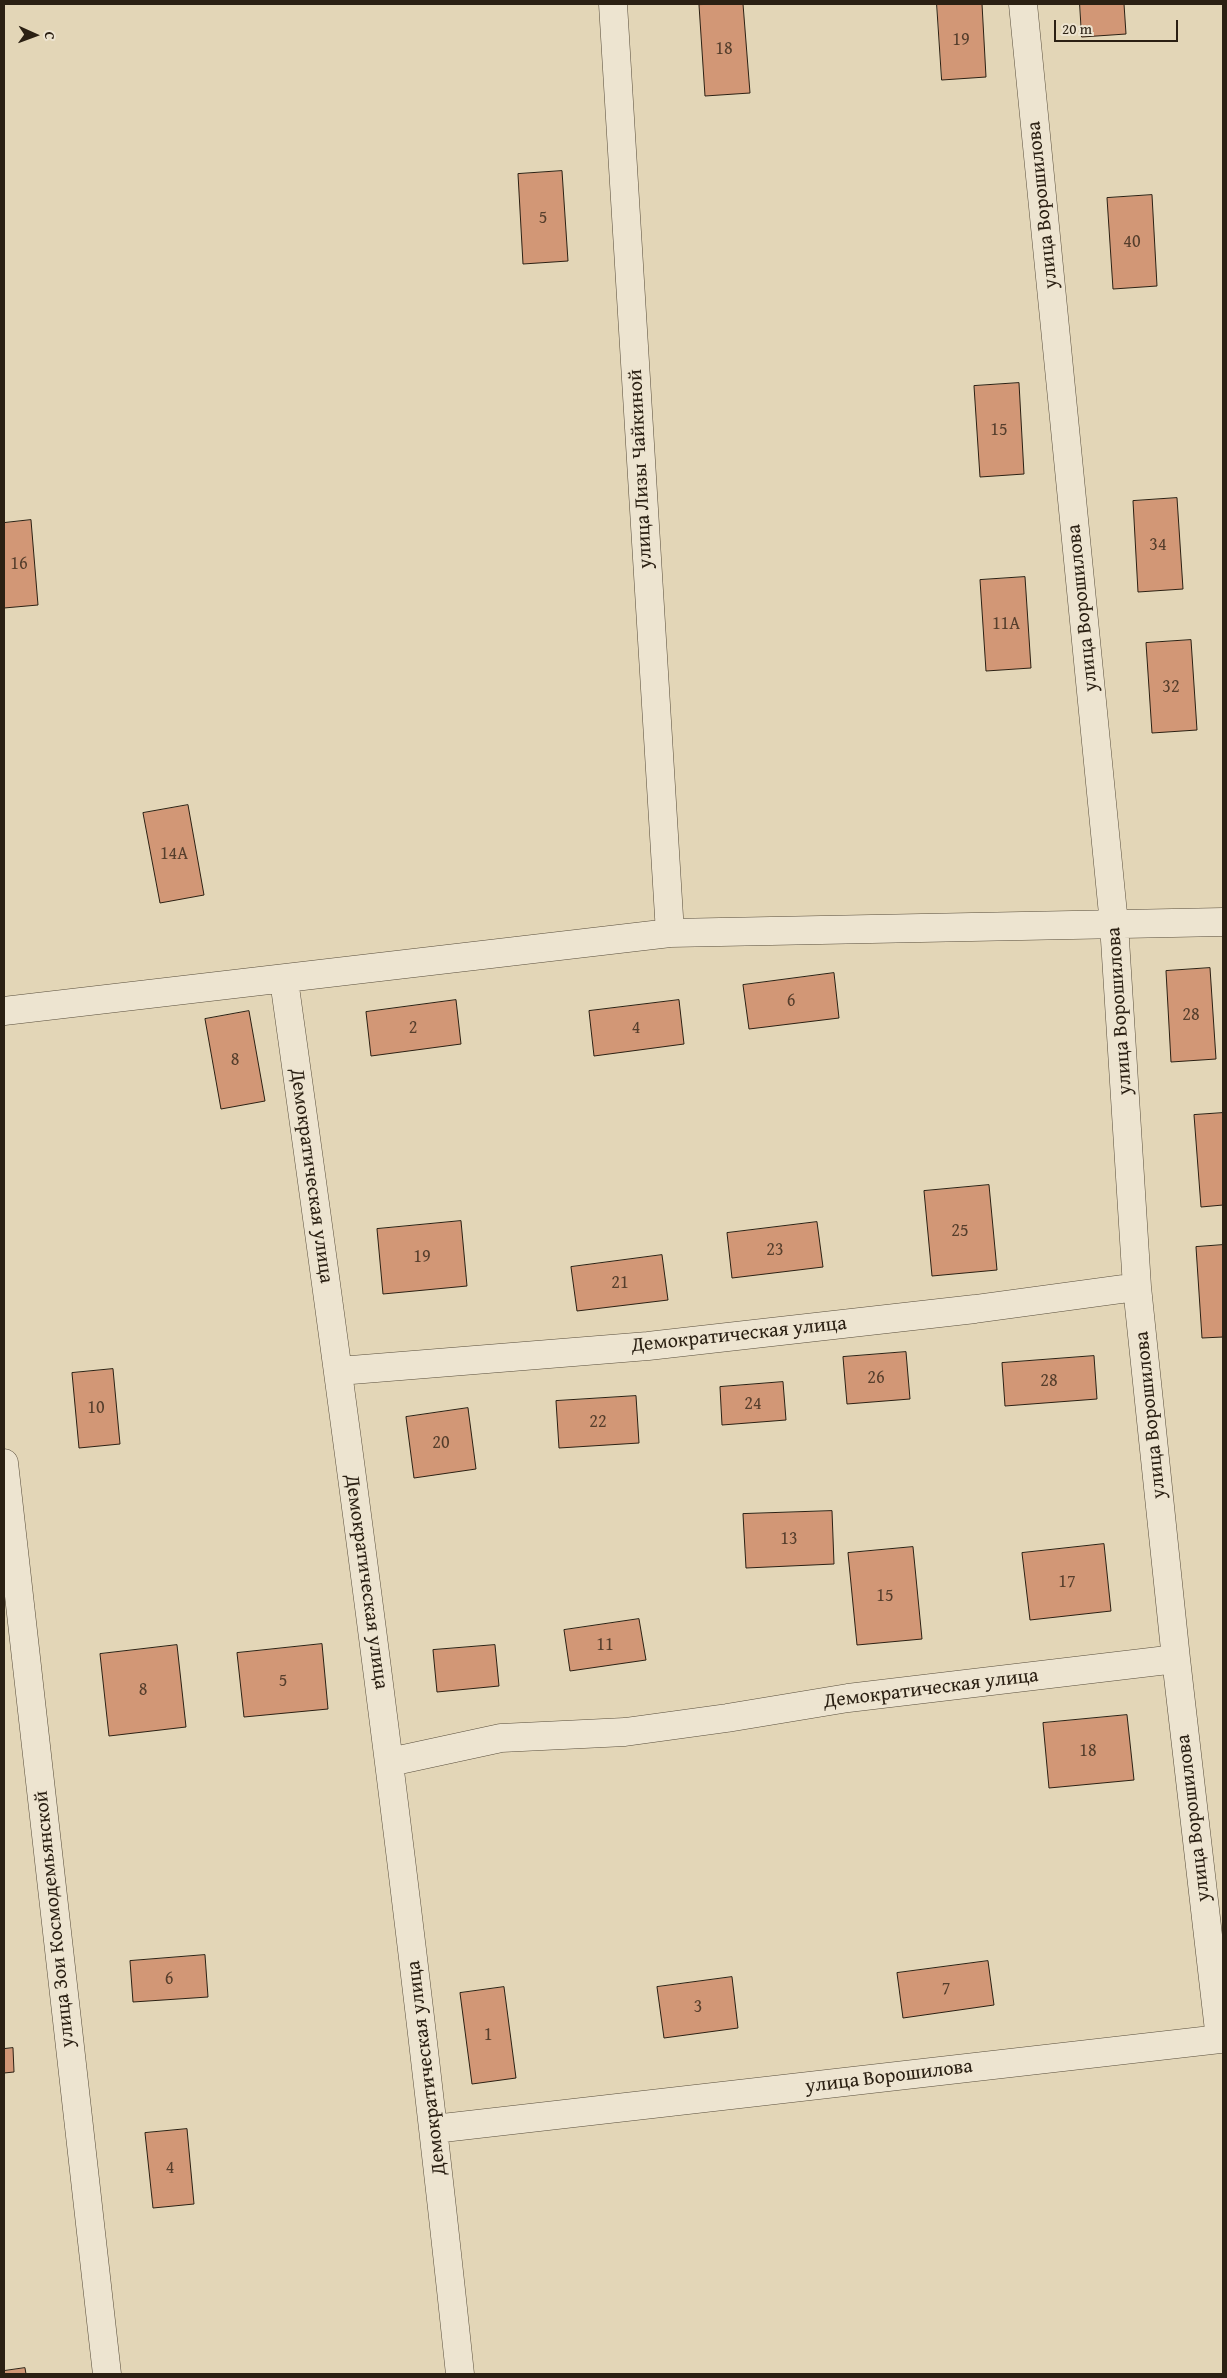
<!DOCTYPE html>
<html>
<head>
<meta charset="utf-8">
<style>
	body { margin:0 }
	#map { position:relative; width:1227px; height:2378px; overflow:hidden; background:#e3d6b7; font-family:"Gentium Book Plus",serif }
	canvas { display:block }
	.frame { position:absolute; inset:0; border:5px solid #2b2013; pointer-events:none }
	.north { position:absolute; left:10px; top:10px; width:50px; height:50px; -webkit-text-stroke:4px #ede4d0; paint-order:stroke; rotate:92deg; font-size:14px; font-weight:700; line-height:20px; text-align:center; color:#2b2013 }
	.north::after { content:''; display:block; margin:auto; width:18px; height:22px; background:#2b2013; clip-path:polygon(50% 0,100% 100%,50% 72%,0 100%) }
	.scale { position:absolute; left:1054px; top:20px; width:124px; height:22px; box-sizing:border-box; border:2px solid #2b2013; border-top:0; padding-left:6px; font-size:15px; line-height:18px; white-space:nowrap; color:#2b2013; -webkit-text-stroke:4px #ede4d0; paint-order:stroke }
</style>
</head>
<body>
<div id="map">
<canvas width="1227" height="2378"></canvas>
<div class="frame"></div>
<div class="north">С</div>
<div class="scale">20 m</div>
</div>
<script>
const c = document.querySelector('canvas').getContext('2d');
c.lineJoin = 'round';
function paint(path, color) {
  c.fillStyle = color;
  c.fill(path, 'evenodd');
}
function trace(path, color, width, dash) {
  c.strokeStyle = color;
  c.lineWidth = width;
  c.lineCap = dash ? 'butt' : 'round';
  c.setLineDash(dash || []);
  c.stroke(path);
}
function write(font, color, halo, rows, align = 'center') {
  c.font = font + ' "Gentium Book Plus",serif';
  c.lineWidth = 5;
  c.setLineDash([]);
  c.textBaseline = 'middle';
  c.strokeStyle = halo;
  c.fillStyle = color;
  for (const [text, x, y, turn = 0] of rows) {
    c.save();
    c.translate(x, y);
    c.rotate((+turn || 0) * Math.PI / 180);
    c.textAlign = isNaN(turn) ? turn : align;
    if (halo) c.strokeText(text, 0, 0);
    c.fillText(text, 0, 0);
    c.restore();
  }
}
const building = new Path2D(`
	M743,4L750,93L705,96L699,5Z
	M937,4H982L986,77L942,80Z
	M1080,4H1124L1126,34L1082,37Z
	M562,171L568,261L523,264L518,174Z
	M1152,195L1157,286L1113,289L1107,198Z
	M1019,383L1024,474L980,477L974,386Z
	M1177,498L1183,589L1138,592L1133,501Z
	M31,520L38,605L4,608V523Z
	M1025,577L1031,668L986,671L980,580Z
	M1191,640L1197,730L1152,733L1146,643Z
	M188,805L204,895L160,903L143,813Z
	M1210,968L1216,1059L1171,1062L1166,971Z
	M834,973L839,1018L749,1029L743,985Z
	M456,1000L461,1044L371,1056L366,1012Z
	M679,1000L684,1044L594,1056L589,1011Z
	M249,1011L265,1101L221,1109L205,1019Z
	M1223,1113V1205L1201,1207L1194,1115Z
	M989,1185L997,1270L932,1276L924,1191Z
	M461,1221L467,1286L383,1294L377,1229Z
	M817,1222L823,1267L732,1278L727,1233Z
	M1223,1245V1337L1202,1338L1196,1247Z
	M662,1255L668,1300L577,1311L571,1267Z
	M906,1352L910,1399L847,1404L843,1357Z
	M1094,1356L1097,1399L1005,1406L1002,1363Z
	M113,1369L120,1444L79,1448L72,1373Z
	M783,1382L786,1420L722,1425L720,1387Z
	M636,1396L639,1443L559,1448L556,1401Z
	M468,1408L476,1469L414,1478L406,1417Z
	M832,1511L834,1564L746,1568L743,1514Z
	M1104,1544L1111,1611L1030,1620L1022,1553Z
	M913,1547L922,1639L857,1645L848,1553Z
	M639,1619L646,1660L570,1671L564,1630Z
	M322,1644L328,1709L244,1717L237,1653Z
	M177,1645L186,1727L109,1736L100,1654Z
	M495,1645L499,1686L437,1692L433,1650Z
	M1127,1715L1134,1780L1049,1788L1043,1723Z
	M205,1955L208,1997L133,2002L130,1961Z
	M988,1961L994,2005L903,2018L897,1973Z
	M732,1977L738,2028L664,2038L657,1987Z
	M504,1987L516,2078L472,2084L460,1993Z
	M13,2048L14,2072L4,2073V2049Z
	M187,2129L194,2204L153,2208L145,2133Z
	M25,2368L26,2374H4V2371Z`);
paint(building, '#d29776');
trace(building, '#2b2013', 1);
const minor = new Path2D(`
	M613,4L670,933
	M284,980C349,1444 411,1908 460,2374
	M4,1011L670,933L1223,922
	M339,1371L648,1346L975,1309L1137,1287
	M4,1463L107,2374
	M390,1762L501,1738L625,1732L727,1718L848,1698L1176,1659
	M434,2129L1220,2039L1176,1659L1137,1287L1114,924L1023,4`);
trace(minor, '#594e3c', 29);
trace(minor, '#ede4d0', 28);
write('18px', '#553e2c', null, [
	["19",961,40],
	["18",724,49],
	["5",543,218],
	["40",1132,242],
	["15",999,430],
	["34",1158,545],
	["16",19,564],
	["11А",1006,624],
	["32",1171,687],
	["14А",174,854],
	["6",791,1001],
	["28",1191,1015],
	["2",413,1028],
	["4",636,1028],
	["8",235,1060],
	["25",960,1231],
	["23",775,1250],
	["19",422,1257],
	["21",620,1283],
	["26",876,1378],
	["28",1049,1381],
	["24",753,1404],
	["10",96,1408],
	["22",598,1422],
	["20",441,1443],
	["13",789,1539],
	["17",1067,1582],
	["15",885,1596],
	["11",605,1645],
	["5",283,1681],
	["8",143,1690],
	["18",1088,1751],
	["6",169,1979],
	["7",946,1989],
	["3",698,2007],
	["1",488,2035],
	["4",170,2168]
]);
write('20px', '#2b2013', '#ede4d0', [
	["улица Ворошилова",1043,205,-96],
	["улица Лизы Чайкиной",641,469,-93],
	["улица Ворошилова",1083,608,-96],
	["улица Ворошилова",1120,1011,-94],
	["Демократическая улица",311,1176,82],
	["Демократическая улица",739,1335,-6],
	["улица Ворошилова",1151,1415,-96],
	["Демократическая улица",366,1582,82],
	["Демократическая улица",931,1689,-7],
	["улица Ворошилова",1194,1818,-97],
	["улица Зои Космодемьянской",55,1919,-96],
	["Демократическая улица",427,2068,-97],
	["улица Ворошилова",889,2077,-7]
]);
</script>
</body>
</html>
